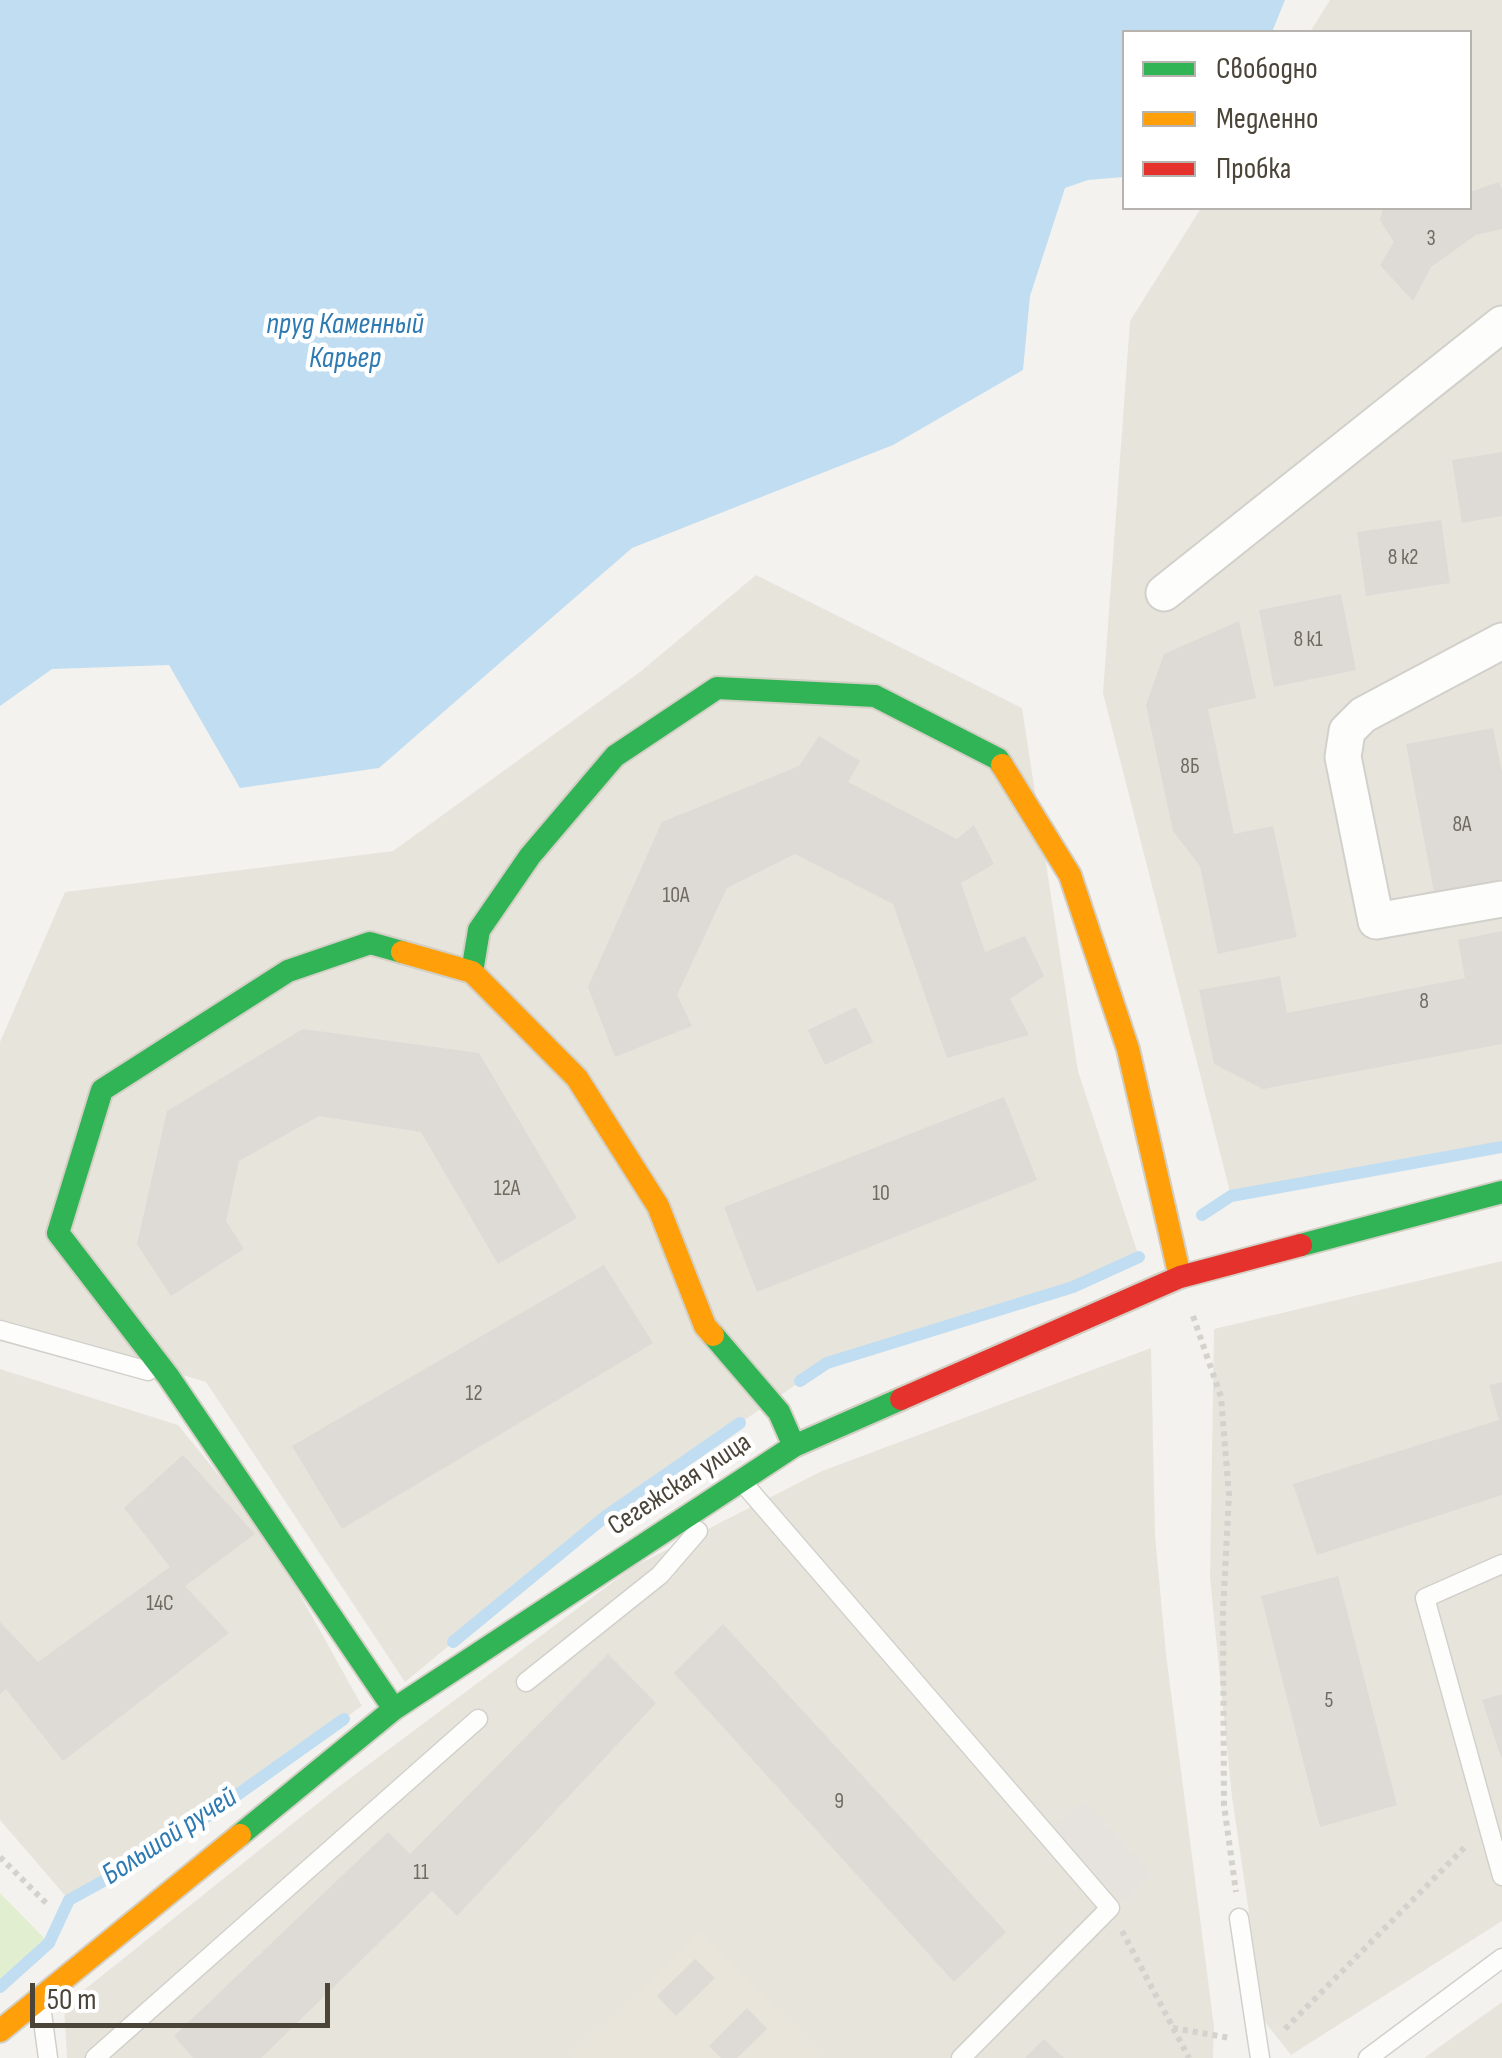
<!DOCTYPE html>
<html>
<head>
<meta charset="utf-8">
<style>
	body { margin:0 }
	#map { position:relative; width:1502px; height:2058px; overflow:hidden; background:#f4f2ee; font-family:"Sofia Sans Condensed",sans-serif }
	canvas { display:block }
	.legend { position:absolute; left:1122px; top:30px; width:350px; height:180px; box-sizing:border-box; background:#fff; border:2px solid #b7b4b0; margin:0; padding:12px 18px; list-style:none; font-size:30px; color:#4b4439 }
	.legend li { display:flex; align-items:center; gap:20px; height:50px }
	.legend b { width:50px; border:2px solid #b7b4b0 }
	.scale { position:absolute; left:30px; top:1983px; width:300px; height:45px; box-sizing:border-box; border:5px solid #4b4439; border-top:0; padding-left:12px; font-size:30px; line-height:35px; white-space:nowrap; color:#4b4439; -webkit-text-stroke:8px #fff; paint-order:stroke }
</style>
</head>
<body>
<div id="map">
<canvas width="1502" height="2058"></canvas>
<ul class="legend">
<li><b style="height:12px;background:#30b455"></b>Свободно</li>
<li><b style="height:12px;background:#ff9f0a"></b>Медленно</li>
<li><b style="height:12px;background:#e5322d"></b>Пробка</li>
</ul>
<div class="scale">50 m</div>
</div>
<script>
const c = document.querySelector('canvas').getContext('2d');
c.lineJoin = 'round';
function paint(path, color) {
  c.fillStyle = color;
  c.fill(path, 'evenodd');
}
function trace(path, color, width, dash) {
  c.strokeStyle = color;
  c.lineWidth = width;
  c.lineCap = dash ? 'butt' : 'round';
  c.setLineDash(dash || []);
  c.stroke(path);
}
function write(font, color, halo, rows, align = 'center') {
  c.font = font + ' "Sofia Sans Condensed",sans-serif';
  c.lineWidth = 9;
  c.setLineDash([]);
  c.textBaseline = 'middle';
  c.strokeStyle = halo;
  c.fillStyle = color;
  for (const [text, x, y, turn = 0] of rows) {
    c.save();
    c.translate(x, y);
    c.rotate((+turn || 0) * Math.PI / 180);
    c.textAlign = isNaN(turn) ? turn : align;
    if (halo) c.strokeText(text, 0, 0);
    c.fillText(text, 0, 0);
    c.restore();
  }
}
paint(new Path2D(`
	M1330,0H1502V1147L1231,1196L1103,693L1130,321L1201,208H1470V32H1310Z
	M756,575L1022,708L1078,1071L1139,1257L1073,1287L827,1363L606,1516L405,1682L206,1382L0,1320V1042L65,892L393,851L640,672Z
	M1502,1261V1921L1291,2055L1265,2022L1232,1797L1210,1578L1214,1329Z
	M1151,1348L1155,1535L1166,1654L1214,2027L1213,2058H67L64,2006L337,1788L633,1567L822,1471Z
	M0,1369L178,1425L265,1532L362,1706L161,1849L69,1900L0,1820Z
	M1502,2002V2058H1424Z`), '#e7e4dc');
paint(new Path2D(`
	M701,1930L822,2058H569Z`), '#eae5da');
paint(new Path2D(`
	M0,1893L49,1943L0,1987Z`), '#e1eecf');
paint(new Path2D(`
	M1084,1802L1152,1873L1123,1901L1053,1826Z`), '#e6e3df');
paint(new Path2D(`
	M0,0H1285L1272,32H1124V177L1088,180L1065,188L1030,296L1023,370L893,445L632,548L379,768L240,788L169,665L52,669L0,706Z`), '#c0ddf1');
trace(new Path2D(`
	M1202,1215L1231,1196L1502,1147
	M800,1381L827,1363L1073,1287L1139,1257
	M453,1642L606,1516L740,1423
	M0,1987L49,1943L69,1900L161,1849L344,1719`), '#c0ddf1', 12);
paint(new Path2D(`
	M1499,182L1502,189V229L1476,235L1431,267L1413,301L1380,265L1394,242L1380,220L1383,208H1470V192Z
	M1502,452V516L1462,523L1452,460Z
	M1441,520L1450,583L1366,596L1357,532Z
	M1341,594L1356,670L1274,687L1259,610Z
	M1239,621L1256,698L1208,709L1234,834L1273,826L1297,937L1218,954L1200,866L1173,831L1146,705L1164,654Z
	M1493,728L1502,772V879L1434,892L1406,744Z
	M819,736L860,761L848,782L957,839L974,825L994,864L961,883L985,952L1025,936L1044,976L1010,999L1029,1035L947,1058L893,904L795,854L727,888L677,995L692,1026L615,1057L588,987L662,822L799,766Z
	M1502,931V1044L1263,1089L1214,1064L1199,990L1280,976L1287,1013L1465,978L1458,940Z
	M856,1007L873,1042L825,1065L808,1030Z
	M303,1029L479,1053L577,1218L498,1264L421,1132L319,1116L239,1161L226,1221L244,1249L171,1296L137,1244L167,1111Z
	M1004,1097L1037,1180L757,1292L724,1207Z
	M604,1265L653,1343L342,1529L292,1446Z
	M1502,1382V1495L1317,1555L1293,1484L1499,1420L1489,1385Z
	M183,1455L255,1534L185,1586L229,1633L63,1761L6,1689L0,1694V1622L38,1662L170,1567L124,1508Z
	M1338,1576L1397,1805L1320,1827L1261,1596Z
	M723,1624L1006,1932L954,1982L674,1673Z
	M608,1654L656,1703L457,1916L432,1891L261,2058H193L174,2036L388,1832L410,1854Z
	M1502,1694V1757H1501L1482,1700Z
	M695,1959L715,1978L676,2016L657,1996Z
	M747,2008L767,2029L737,2058H721L709,2046Z
	M1044,2039L1064,2058H1025Z`), '#dedbd6');
const lane = new Path2D(`
	M0,1330L148,1371
	M744,1484L1110,1908L961,2058
	M1502,1564L1425,1598L1502,1876
	M526,1682L660,1575L698,1531
	M1239,1918L1260,2058
	M41,2006L48,2058
	M95,2058L478,1719
	M1368,2058L1502,1958`);
const street = new Path2D(`
	M1164,593L1502,324
	M1502,641L1363,715L1347,731L1343,757L1376,921L1502,899`);
const fast = new Path2D(`
	M472,972L479,930L530,856L615,756L717,688L875,696L998,759L1002,765
	M1301,1245L1502,1192
	M713,1335L779,1412L794,1446
	M394,1709L168,1376L58,1233L102,1090L288,971L370,943L402,952
	M240,1835L394,1709L794,1446L901,1399`);
const slow = new Path2D(`
	M1002,765L1070,875L1128,1049L1180,1277
	M402,952L472,972L577,1078L658,1206L705,1326L713,1335
	M0,2031L240,1835`);
const jam = new Path2D(`
	M901,1399L1180,1277L1301,1245`);
trace(lane, '#d2d0cb', 21);
trace(street, '#d2d0cb', 39);
trace(fast, '#d3cfc5', 26);
trace(slow, '#d3cfc5', 26);
trace(jam, '#d3cfc5', 26);
trace(new Path2D(`
	M1193,1316L1221,1397L1229,1495L1223,1611L1224,1805L1236,1892
	M0,1857L47,1904
	M1122,1931L1189,2058
	M1173,2028L1230,2038
	M1285,2029L1466,1846`), '#d3d2cc', 6, [5, 5]);
trace(lane, '#fdfdfc', 18);
trace(street, '#fdfdfc', 35);
trace(fast, '#30b455', 22);
trace(slow, '#ff9f0a', 22);
trace(jam, '#e5322d', 22);
write('22px', '#706a61', null, [
	["3",1431,239],
	["8 к2",1403,558],
	["8 к1",1308,640],
	["8Б",1190,767],
	["8А",1462,825],
	["10А",676,896],
	["8",1424,1002],
	["12А",507,1189],
	["10",881,1194],
	["12",474,1394],
	["14С",160,1604],
	["5",1329,1701],
	["9",839,1802],
	["11",421,1873]
]);
write('28px', '#4b4439', '#fff', [
	["Сегежская улица",680,1485,-33]
]);
write('italic 30px', '#2e7ab2', '#fff', [
	["пруд Каменный",345,325],
	["Карьер",345,359],
	["Большой ручей",170,1837,-33]
]);
</script>
</body>
</html>
